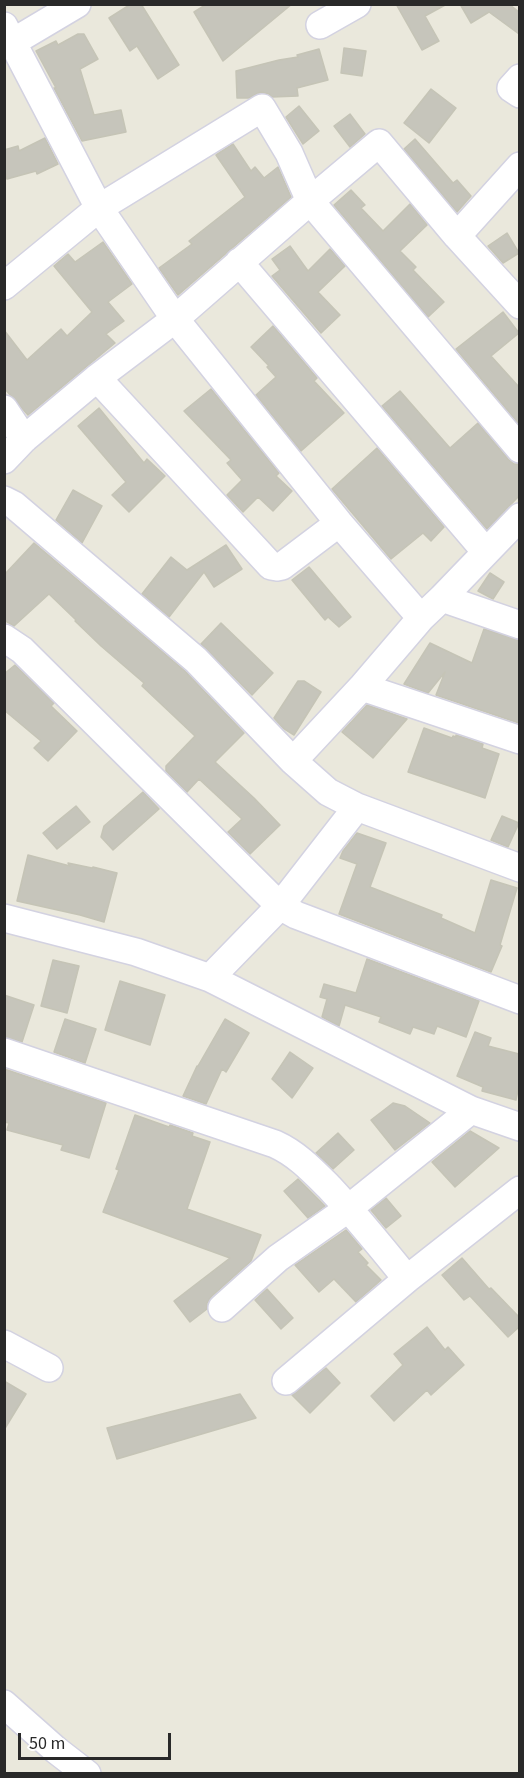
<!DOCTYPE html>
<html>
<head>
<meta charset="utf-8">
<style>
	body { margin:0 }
	#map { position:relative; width:524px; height:1778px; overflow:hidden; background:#eae8dc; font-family:"Source Sans 3",sans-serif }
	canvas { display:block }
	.frame { position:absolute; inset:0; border:6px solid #292929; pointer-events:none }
	.scale { position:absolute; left:18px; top:1733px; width:153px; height:27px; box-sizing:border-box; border:3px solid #292929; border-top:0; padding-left:8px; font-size:18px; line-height:21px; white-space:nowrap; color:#292929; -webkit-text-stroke:4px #fff; paint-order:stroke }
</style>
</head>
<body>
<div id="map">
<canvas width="524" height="1778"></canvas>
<div class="frame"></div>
<div class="scale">50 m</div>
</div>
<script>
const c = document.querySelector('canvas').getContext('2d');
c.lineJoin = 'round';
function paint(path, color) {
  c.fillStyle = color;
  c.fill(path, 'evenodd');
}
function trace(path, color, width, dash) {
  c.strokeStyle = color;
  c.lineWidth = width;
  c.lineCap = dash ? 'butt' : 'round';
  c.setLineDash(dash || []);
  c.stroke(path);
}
const building = new Path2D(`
	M131,4H141L179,65L158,79L137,46L130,51L109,18Z
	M207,4H292L223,61L194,12Z
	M396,4H447L425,16L439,41L422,50Z
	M460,4H509L519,12V34L489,12L471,23Z
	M78,34H84L98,59L80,69L94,115L121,110L126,132L82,141L54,88H56L36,51L56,41L58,45Z
	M344,48L366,51L362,76L341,73Z
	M319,49L328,80L297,88L298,96L272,97L269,94L261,92L249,98H237L236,71L279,60L298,57L297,55Z
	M431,89L456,108L429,143L404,123Z
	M299,106L319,131L303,144L286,117Z
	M350,114L365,134L350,147L334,126Z
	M45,138L58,164L37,174L36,171L7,179L4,169V150L18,146L19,151Z
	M415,139L453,183L457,180L471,196L457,212L404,149Z
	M233,144L251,171L255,167L264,178L278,167L291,197L178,295L159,268L192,244L189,241L245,197L216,155Z
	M351,190L365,205L361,208L383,231L410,204L427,225L400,251L416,267L413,270L444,302L428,317L334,205Z
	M507,233L519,253L503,263L488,246Z
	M103,242L132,284L108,302L124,321L106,334L115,343L28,415L4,388V330L27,360L61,329L67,336L92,312L54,266L68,254L75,262Z
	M290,246L308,271L330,249L345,266L318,292L340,315L321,333L272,276L280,270L272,259Z
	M503,312L519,333L491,356L519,387V424L456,349Z
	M273,326L317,378L314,381L344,413L301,451L256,395L276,377L267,367L269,366L251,347Z
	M211,389L279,473L276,476L292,491L273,511L258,497L243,512L227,495L242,480L227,463L231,460L184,411Z
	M400,391L450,448L478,423L508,459L514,464H519V496L487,529L382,406Z
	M99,408L144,463L147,459L165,476L129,512L112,495L126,482L78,426Z
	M377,448L444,527L431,541L423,533L391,559L332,489Z
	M73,490L102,506L82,543L56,520Z
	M34,543L185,671L244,733L215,762L254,798L280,825L250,854L228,832L242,819L199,779L187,792L166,771V766L195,736L142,686L144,683L101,646L75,621L76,620L49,594L14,626L4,620V575Z
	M226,545L242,569L214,587L204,572L169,617L142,594L171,557L187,570Z
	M309,567L351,617L339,627L328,617L325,620L292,580Z
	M490,573L504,582L493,599L478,591Z
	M221,623L273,673L252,695L201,644Z
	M484,629L519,640V723L436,695L445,672L428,693L404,684L430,643L472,663Z
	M15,665L54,703L51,706L77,731L48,761L34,748L41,741L4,710V674Z
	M298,681H304L321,692L294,735L283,728L274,718Z
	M367,705L407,719L373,758L342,732Z
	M424,728L452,738L453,736L456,737V735L483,744L482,748L499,754L485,798L408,772Z
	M143,792L159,809L113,850L101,837L104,826Z
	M76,806L90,822L57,849L43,833Z
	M502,816L519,823L508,847L491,840Z
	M357,833L386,843L370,887L442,915L441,918L475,933L491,880L517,888L500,945L502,946L491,972L339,914L357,864L340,858L343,851Z
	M28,855L70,866L68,863L92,868L93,867L117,873L104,922L80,915L17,901Z
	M367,959L479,1001L466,1037L437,1026L434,1034L413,1027L410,1034L379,1022L381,1017L345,1005L339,1026L322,1017L327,999L320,997L324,984L356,993Z
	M53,960L79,966L67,1013L41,1006Z
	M120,981L165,995L150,1045L105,1030Z
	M4,995L34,1005L22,1042L4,1037Z
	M65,1019L96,1029L85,1063L54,1052Z
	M225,1019L249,1033L226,1072L222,1069L206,1104L183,1096L197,1066H198Z
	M475,1032L491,1038L488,1046L519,1054V1085L516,1100L482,1091L483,1087L457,1076Z
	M290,1052L313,1068L292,1098L272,1079Z
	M4,1069L106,1103L89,1158L61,1150L63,1145L7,1130L9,1123L4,1122Z
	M393,1103L405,1106L430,1123L395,1150L371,1120Z
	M135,1115L169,1127L170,1125L193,1133L192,1136L210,1142L187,1209L261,1235L251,1261L212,1296L207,1303V1309L190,1322L174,1301L230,1258L103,1212L119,1170L116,1169Z
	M470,1131L499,1148L455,1187L432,1162Z
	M338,1133L354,1150L333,1169L316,1153Z
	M298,1179L325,1206L308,1218L284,1191Z
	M386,1198L401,1216L386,1228L371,1210Z
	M346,1230L362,1249L358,1252L368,1263L366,1265L381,1280L356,1302L334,1279L319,1292L295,1265Z
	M462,1258L489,1289L491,1288L519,1317V1327L508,1337L470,1296L464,1300L442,1275Z
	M267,1289L293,1318L281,1329L255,1300Z
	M427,1327L445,1350L448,1347L464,1365L431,1395L427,1390L394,1421L371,1396L403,1365L394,1354Z
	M326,1368L340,1383L310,1413L292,1395Z
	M4,1381L26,1394L4,1430Z
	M240,1394L256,1418L117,1459L107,1428Z`);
paint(building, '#c6c5bb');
trace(building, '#c5c4b6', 1.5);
const minor = new Path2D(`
	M320,25L357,4
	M4,26L99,208L175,319L310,201L379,143L457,236L520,305
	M13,42L77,4
	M520,78L511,88L520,94
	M457,236L520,166
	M239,262L486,552
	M4,286L99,208L262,108L289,153L310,201L520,449
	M97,378L271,566L277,567L282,566L339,523
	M4,409L24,439
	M4,460L24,439L97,378L175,319L339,523L421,618
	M4,500L14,505L196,660L293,761L328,792L357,807L520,868
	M442,598L520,625
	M4,638L22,650L280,906L296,915L520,1000
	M362,687L421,618L442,598L520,517
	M293,761L362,687L520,740
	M4,918L136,952L210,978L471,1110L520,1127
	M210,978L280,906L357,807
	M4,1052L275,1144C297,1154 312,1170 329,1187C357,1217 382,1248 407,1279
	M222,1308L278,1258L349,1208L471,1110
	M4,1344L49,1368
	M286,1381L407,1279L520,1190
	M4,1704L56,1750L87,1774`);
trace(minor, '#d3d2e1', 30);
trace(minor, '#fff', 27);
</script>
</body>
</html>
